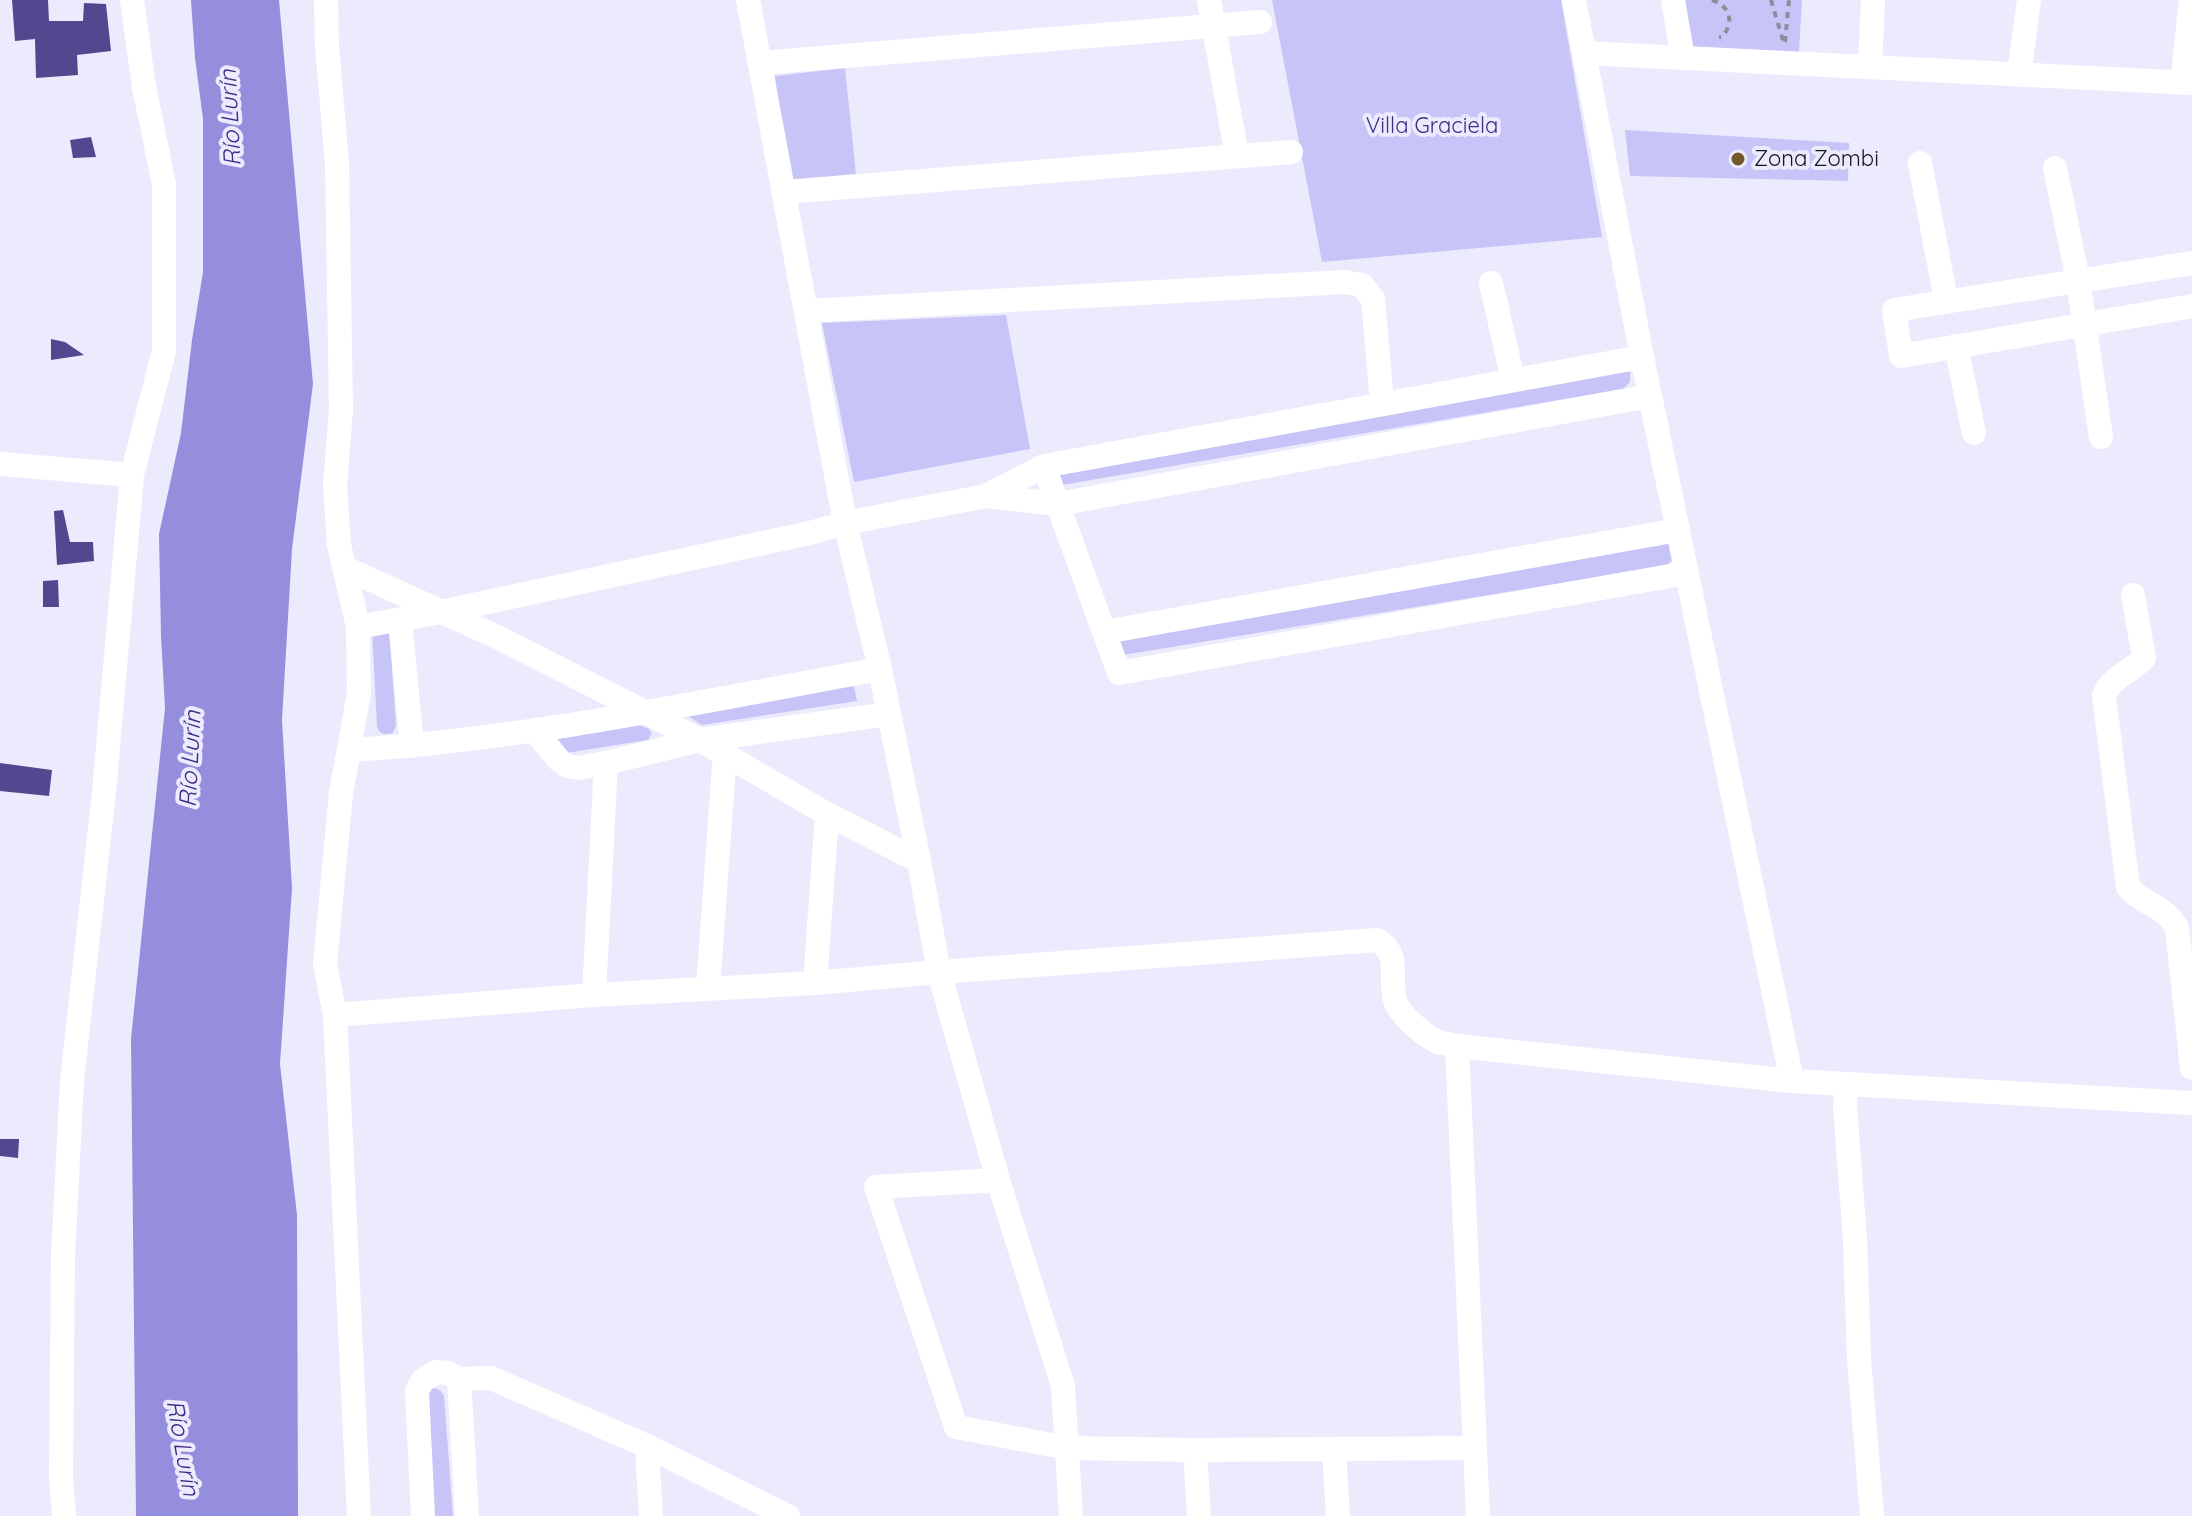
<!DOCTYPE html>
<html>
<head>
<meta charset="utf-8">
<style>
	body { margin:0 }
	canvas { display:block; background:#ecebfe }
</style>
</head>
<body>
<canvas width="2192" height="1516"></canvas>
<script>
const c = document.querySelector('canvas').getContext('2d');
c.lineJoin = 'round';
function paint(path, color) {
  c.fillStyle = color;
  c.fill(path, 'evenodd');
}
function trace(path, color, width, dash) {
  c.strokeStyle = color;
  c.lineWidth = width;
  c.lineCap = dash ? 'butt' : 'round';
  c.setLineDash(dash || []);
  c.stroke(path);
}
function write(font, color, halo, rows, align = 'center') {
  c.font = font + ' Quicksand,sans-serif';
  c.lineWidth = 8;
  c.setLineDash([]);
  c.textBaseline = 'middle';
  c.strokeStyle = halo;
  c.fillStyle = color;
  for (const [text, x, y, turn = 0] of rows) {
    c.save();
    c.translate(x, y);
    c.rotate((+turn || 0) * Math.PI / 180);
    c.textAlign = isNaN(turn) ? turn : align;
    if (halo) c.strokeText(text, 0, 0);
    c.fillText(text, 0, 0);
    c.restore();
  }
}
paint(new Path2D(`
	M1272,0H1561L1602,237L1322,262Z
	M1684,0H1802L1799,52L1693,48Z
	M845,68L856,174L786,181L775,76Z
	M1625,130L1849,143L1848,181L1630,176Z
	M1006,315L1030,449L854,482L822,323Z
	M1630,370V382L1623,389L1056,486L1049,469Z
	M1665,542L1674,547L1673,559L1666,566L1117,656L1110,639Z
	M389,627L396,725L393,733C385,735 380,735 377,727L372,629Z
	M853,682L857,701L702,725L678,710Z
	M639,725L649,729L652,733L648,740L560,754L556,739Z
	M435,1388L441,1391L444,1396L453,1516H430L425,1392Z`), '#c7c4f8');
paint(new Path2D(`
	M191,0H279L313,384L292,549L282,720L292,888L280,1064L297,1215L298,1516H136L131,1039L165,708L161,636L159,534L181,433L192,340L203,272V119L195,58Z`), '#958edc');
paint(new Path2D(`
	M12,0H48L49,21H83L84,3L106,4L111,51L77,55L78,75L36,78L35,39L15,41Z
	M91,137L96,157L73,158L70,140Z
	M51,339L65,342L84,355L51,360Z
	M63,510L70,542H93L94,561L57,565L54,511Z
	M58,580L59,607H43V581Z
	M0,763L52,770L49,796L0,791Z
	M0,1139H19L18,1158L0,1156Z`), '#524890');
trace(new Path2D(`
	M1712,0C1730,6 1735,22 1722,37H1719
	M1771,0L1784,44
	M1785,42L1789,0`), '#8e8e9b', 4, [6, 6]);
trace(new Path2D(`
	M326,0L327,45L337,164L341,410L335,485L339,545L358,627L359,693L341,793L325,964L335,1015L359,1516
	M748,0L845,523L880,669L919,861L939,972L998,1180L1063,1386L1071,1516
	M1209,0L1237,156
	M1574,0L1642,357L1792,1081
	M1673,0L1683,58
	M1584,53L2192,83
	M760,63L1260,22
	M1870,67L1873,0
	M2019,75L2029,0
	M2182,83L2191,0
	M1920,163L1946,300
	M2055,168L2078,280L2101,437
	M784,192L1291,152
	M2192,263L1894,310L1901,356L2192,306
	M1491,283L1513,380
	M806,311L1345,282L1362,285L1373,299L1382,403
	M1956,346L1974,433
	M0,464L132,475
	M1044,466L1119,673L1687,573
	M986,496L1044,466L1642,357
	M345,568L497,637L700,740L827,814L919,861
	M2133,595L2144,658C2131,672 2110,678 2104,696L2128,887C2144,906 2162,903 2177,928L2192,1068
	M400,620L412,746
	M358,627L441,612L810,533L845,523L986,496L1058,504L1650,396
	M1105,632L1678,530
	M534,730L559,760L567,766L578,768L606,763L700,740L889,714
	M350,750C528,739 705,701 880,669
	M815,983L827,814
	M708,988L725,752
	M594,995L606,763
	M335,1015L594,995L815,983L939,972L1377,940C1403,955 1387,980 1396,1003C1401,1016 1426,1037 1438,1042C1444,1044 1451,1044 1457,1046L1792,1081L2192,1103
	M1457,1046L1478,1516
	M1847,1084L1845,1106L1855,1239L1859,1358L1872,1516
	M998,1180L876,1187L956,1427L1068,1448L1195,1450L1475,1448
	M459,1379L467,1516
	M647,1446L651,1516
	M1334,1449L1338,1516
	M1195,1450L1199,1516
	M64,1516L61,1477L63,1256L72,1081L104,792L132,475L164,351V184L144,87L132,0
	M423,1516L417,1391L423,1380L436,1372L448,1373L459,1379L491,1378L647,1446L788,1516`), '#fff', 24);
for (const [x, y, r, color] of [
	[1738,159,8,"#73572a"]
]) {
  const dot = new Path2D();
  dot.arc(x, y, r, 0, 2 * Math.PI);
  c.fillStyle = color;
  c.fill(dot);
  trace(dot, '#ecebfe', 3);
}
write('22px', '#3f2c86', '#ecebfe', [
	["Villa Graciela",1432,126]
]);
write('22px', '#15151c', '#ecebfe', [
	["Zona Zombi",1754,159]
], 'left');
write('italic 24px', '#3f2b85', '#ecebfe', [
	["Río Lurín",231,118,-93],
	["Río Lurín",191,759,-87],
	["Río Lurín",182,1448,80]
]);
</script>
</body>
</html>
